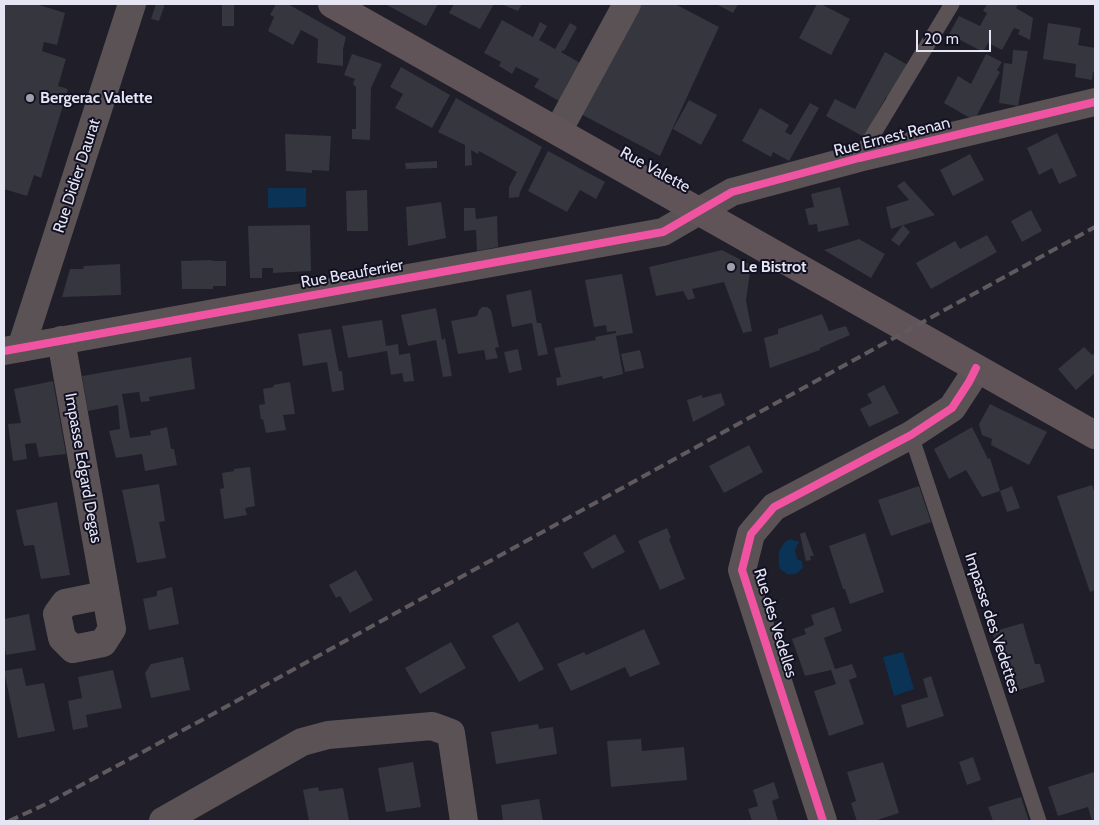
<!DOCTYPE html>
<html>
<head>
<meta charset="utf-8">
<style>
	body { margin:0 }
	#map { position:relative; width:1099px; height:825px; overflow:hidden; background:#1f1e29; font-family:Cabin,sans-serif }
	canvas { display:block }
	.frame { position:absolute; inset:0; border:5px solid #e5e5f3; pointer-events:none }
	.scale { position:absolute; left:916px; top:30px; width:75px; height:22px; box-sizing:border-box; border:2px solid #e5e5f3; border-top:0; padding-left:6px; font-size:15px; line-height:18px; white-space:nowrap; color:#e5e5f3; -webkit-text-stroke:4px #121123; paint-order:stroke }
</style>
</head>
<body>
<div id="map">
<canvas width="1099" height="825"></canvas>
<div class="frame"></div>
<div class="scale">20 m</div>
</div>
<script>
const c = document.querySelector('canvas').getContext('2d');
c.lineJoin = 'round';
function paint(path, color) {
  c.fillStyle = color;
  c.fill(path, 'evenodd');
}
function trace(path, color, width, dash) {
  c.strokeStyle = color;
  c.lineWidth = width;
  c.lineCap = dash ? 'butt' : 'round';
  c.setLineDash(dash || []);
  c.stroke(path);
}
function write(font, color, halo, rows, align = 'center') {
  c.font = font + ' Cabin,sans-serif';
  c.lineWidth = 4;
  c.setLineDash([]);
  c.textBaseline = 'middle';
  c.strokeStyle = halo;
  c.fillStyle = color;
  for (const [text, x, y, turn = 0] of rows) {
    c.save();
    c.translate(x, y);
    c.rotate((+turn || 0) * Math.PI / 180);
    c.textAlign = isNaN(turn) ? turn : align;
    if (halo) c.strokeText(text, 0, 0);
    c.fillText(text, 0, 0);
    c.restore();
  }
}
paint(new Path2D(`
	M268,188H306V207L268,208Z
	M790,539L799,542L795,550L797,559L802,561L803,568L797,573L789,575L780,569C777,557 778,545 790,539Z
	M903,652L914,689L894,696L883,657Z`), '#0a3355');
paint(new Path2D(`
	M4,4H36L65,13L57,45L44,42L42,51L66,59L58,86L68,89L41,178L34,175L27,196L4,189Z
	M156,4H165L159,21L151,19Z
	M222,4H234V26H222Z
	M276,4H288L346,37L343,49V66L317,63L318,39L301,30L293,45L268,31L274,17L270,15Z
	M385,4H438L426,26Z
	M454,4H494L480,29L449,13Z
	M501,4H522L518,11Z
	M640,4H675L719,27L660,156L579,113Z
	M716,4H738L733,13Z
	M817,4H821L850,19L831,55L799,38Z
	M987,4H1018L1016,8L1033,18L1030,40L1018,34L1020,30L1014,28L1002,50L988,43L983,52L949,34L959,16L980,26L987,13L983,11Z
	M502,20L533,37L540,22L547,26L539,40L555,49L570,23L577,27L564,51L563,50L561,52L582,64L561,102L534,87L539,79L516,67L512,74L499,66L501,62L484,53Z
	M1048,23L1081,28L1078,45L1095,48V72H1093L1092,80L1075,77L1076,64L1043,59Z
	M1013,50L1028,51L1018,106L999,103L1004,63L1012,64Z
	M885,52L908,65L890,98L886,97L864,137L826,116L835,99L855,109Z
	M352,54L382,64L371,88L370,140L352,139V129H356V87L353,84L355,79L344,75Z
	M986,54L1002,62L997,70L1000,72L976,117L970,118L944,103L958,76L971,84Z
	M401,67L450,95L432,128L395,108L403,94L390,87Z
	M456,98L542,147L520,192L519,197L509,198V187L517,172L479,151L478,154L471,150L472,165L465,166V145L438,132Z
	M689,100L717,115L701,145L673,129Z
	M810,103L819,108L789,161L773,152L771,157L742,141L760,108L789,125L785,132L791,135Z
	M1057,133L1077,176L1059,184L1052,168L1039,175L1027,148Z
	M285,134L331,136L329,171L312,170V173L286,171Z
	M548,151L605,182L596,199L580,190L567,212L528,191Z
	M970,154L984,180L953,196L940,170Z
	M437,161V168L406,169L405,163Z
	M904,181L935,215L891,229L886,207L909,200L897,186Z
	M840,187L849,225L818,232L817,224L809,225L805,209L814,207L811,194Z
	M367,190L368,231H347L346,191Z
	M441,202L446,238L408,246L406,207Z
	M464,208H475L476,219L497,216L498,247L477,251L476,230L464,231Z
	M1031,210L1042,231L1022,242L1011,221Z
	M310,225L311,271L273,273V268H262V278H250L248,226Z
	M903,225L910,232L899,246L891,240Z
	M987,235L997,252L931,289L916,263L955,241L960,249Z
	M859,239L885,254L871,278L824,250Z
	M722,250L751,265L746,301L752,331L743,333L724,282L692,289L695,298L688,300L683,291L656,296L649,267Z
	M211,260L213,261H226V286H213V289H182L181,261Z
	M120,264L121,295L62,297L70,269H83L84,266Z
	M622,274L633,333L616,336L623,374L603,379L602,376L557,386L556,378L561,377L554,348L596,340L595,337L616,333V331L607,332L606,325L594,327L585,280Z
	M531,290L537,323H541L548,354L538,356L532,323L512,327L506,295Z
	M482,307H487L491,310L499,347L495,348L498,358L486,360L484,350L458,354L451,321L477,316L479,310Z
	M436,308L442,340L445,338L452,376L443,377L436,340L408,346L401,315Z
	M822,314L829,331L846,326L850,335L820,348V350L770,368L764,338L778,334V329Z
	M382,320L386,346L398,344L399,355L410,353L414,381L404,382L402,373L391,375L387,351L348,358L342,326Z
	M331,329L339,371H342L344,390L332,392L327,362L303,366L298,334Z
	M1084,347L1092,355L1095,353V373L1076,390L1058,369Z
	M518,349L522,370L509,373L504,352Z
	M640,350L644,368L625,372L621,354Z
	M191,357L195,389L149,397L150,401L141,402L139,392L122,394L130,438L151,435L150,431L167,427L171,449H174L177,465L145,471L142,454L116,458L109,431L120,429L118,405L88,411L82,376Z
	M53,381L66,454L39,457L36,443L25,444L27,459L13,461L8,424L21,423L14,389Z
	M290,382L295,414L283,415L286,430L266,433L263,419L261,420L259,405L265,404L263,389L274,387L273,385Z
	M884,385L899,413L869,427L860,409L872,403L867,394Z
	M721,393L725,405L693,422L687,400L702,395V398Z
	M990,404L1047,432L1029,465L991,445L992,439L982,435L979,424Z
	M972,427L988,459L990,458L1000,491L982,497L966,470L949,479L934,449Z
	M749,445L763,472L724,493L709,466Z
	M250,467L255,506L245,508L247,515L224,519L220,489L224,488L222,473L234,471V469Z
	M159,484L165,521L159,522L166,558L137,563L122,490Z
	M1092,485L1095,494V590L1090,592L1057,496Z
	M919,486L931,522L891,536L878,500Z
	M1012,486L1020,508L1007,512L1000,491Z
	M57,502L70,575L41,579L34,545L24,546L16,510Z
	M667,528L671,538L669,539L685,579L660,590L638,541Z
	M805,532L814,556H810L811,560L806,561L800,534Z
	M865,533L884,592L850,604L845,589H843L829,546Z
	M615,534L625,552L592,569L583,553Z
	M356,570L373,600L350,613L340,596L336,598L329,585Z
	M172,587L179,624L149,630L143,599L157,596V591Z
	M834,607L842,631L824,638L835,669L852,664L857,677L849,680L864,724L829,736L814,691L836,684L831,670L805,676L792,639L806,634L804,629L814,625L811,615Z
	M29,614L36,650L6,655L4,642V619Z
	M518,622L544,669L519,682L492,636Z
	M1023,623L1035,664H1040L1045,682L1019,690L1014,674L1006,677L992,632Z
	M644,629L660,664L630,677L625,667L571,691L557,664L584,652L586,655Z
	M451,642L466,668L420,694L405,668Z
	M183,657L190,690L151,698L145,673L151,664Z
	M22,668L26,686L44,683L55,731L18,738L4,671Z
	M113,670L122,708L86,715L88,727L73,730L68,701L82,698L78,677Z
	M931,676L944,716L907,728L901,705L928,697L923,679Z
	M538,724L539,729L553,727L557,754L496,764L491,732Z
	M641,739L642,751L684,747L687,780L611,787L607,741Z
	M973,757L981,780L967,785L959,762Z
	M413,762L421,807L386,812L378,768Z
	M883,762L899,813L874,821H857L851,803L856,801L847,772Z
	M1094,772L1095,821H1092L1088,807L1058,816L1048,787Z
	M774,782L779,798L772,801L778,821H752L748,809L758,806L753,790Z
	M318,787L319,791L343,788L349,821H309L303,790Z
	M1021,797L1029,821H993L988,807Z
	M539,799L543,821H503L501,805Z`), '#36363f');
trace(new Path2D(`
	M859,158L952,4
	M911,435L1039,821`), '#5b5256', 15);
trace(new Path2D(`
	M558,131L627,4
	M61,340L112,629L103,643L73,649L62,638L57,614L65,603L105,595
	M21,348L132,4
	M4,351L663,232L732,192L859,158L1095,102
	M163,821L302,742L328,735L432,726L451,733L464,821
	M823,821L742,570L751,534L774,507L911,435L952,408L969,382L976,368`), '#5b5256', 28);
trace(new Path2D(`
	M332,4L1095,435`), '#605459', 28);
trace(new Path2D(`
	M9,821L46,804L213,714L1095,227`), '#605a5f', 4, [10, 5]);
trace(new Path2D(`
	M4,351L663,232L732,192L859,158L1095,102
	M823,821L742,570L751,534L774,507L911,435L952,408L969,382L976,368`), '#f153a3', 8);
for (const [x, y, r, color] of [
	[30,98,5,"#a09fac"],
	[731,267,5,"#a09fac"]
]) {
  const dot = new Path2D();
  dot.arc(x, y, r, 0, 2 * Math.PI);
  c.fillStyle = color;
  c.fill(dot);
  trace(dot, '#121123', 2);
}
write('bold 16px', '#e5e5f3', '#121123', [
	["Bergerac Valette",40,98],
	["Le Bistrot",741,267]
], 'left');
write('16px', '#e5e5f3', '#121123', [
	["Rue Ernest Renan",892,137,-14],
	["Rue Valette",655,170,29],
	["Rue Didier Daurat",77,176,-72],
	["Rue Beauferrier",352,274,-10],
	["Impasse Edgard Degas",83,468,80],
	["Rue des Vedelles",775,623,73],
	["Impasse des Vedettes",992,623,72]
]);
</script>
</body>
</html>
